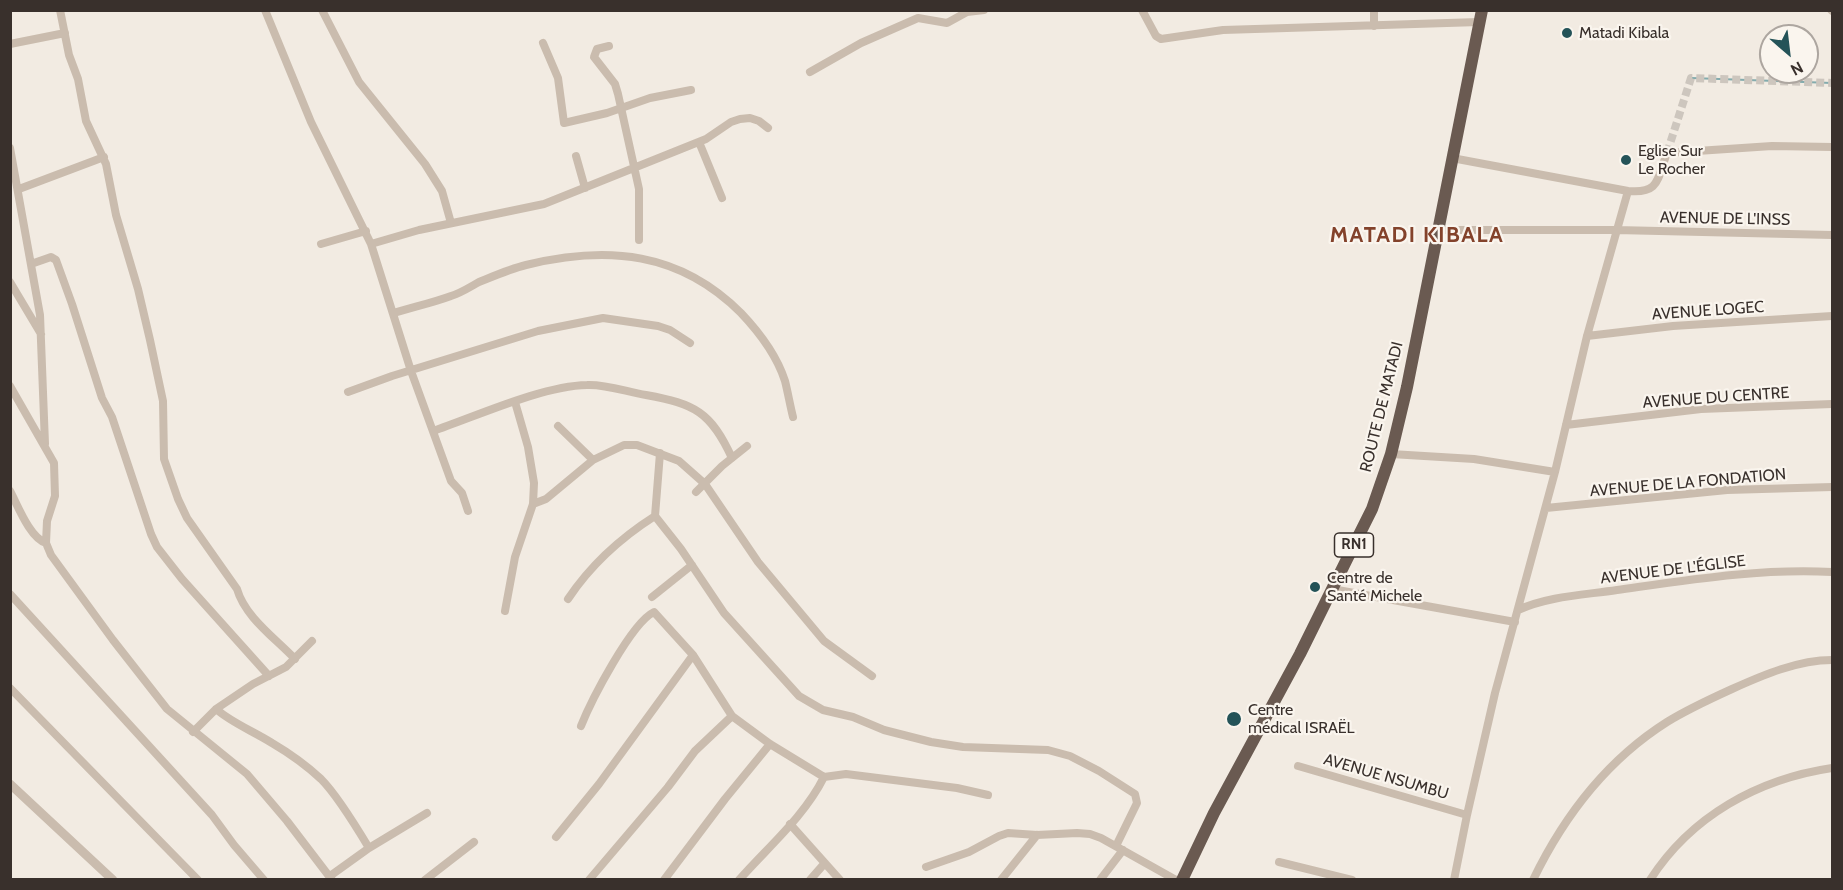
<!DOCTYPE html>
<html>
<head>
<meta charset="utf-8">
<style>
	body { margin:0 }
	#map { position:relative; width:1843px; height:890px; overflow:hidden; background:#f2ebe2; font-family:Cabin,sans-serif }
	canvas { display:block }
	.frame { position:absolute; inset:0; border:12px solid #39302c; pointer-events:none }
	.north { position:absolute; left:1759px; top:24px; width:60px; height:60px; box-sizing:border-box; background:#faf5ee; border:2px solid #ada6a0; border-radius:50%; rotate:152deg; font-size:16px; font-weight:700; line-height:24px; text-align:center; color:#39302c }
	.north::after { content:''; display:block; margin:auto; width:21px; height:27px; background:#245358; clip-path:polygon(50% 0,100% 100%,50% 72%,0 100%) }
</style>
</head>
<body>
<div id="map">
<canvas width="1843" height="890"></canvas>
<div class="frame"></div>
<div class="north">N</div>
</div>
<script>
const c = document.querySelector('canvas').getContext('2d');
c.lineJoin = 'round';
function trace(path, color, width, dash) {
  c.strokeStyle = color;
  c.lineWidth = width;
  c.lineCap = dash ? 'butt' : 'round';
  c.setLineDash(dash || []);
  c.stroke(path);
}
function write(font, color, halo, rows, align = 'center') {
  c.font = font + ' Cabin,sans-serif';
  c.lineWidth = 4.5;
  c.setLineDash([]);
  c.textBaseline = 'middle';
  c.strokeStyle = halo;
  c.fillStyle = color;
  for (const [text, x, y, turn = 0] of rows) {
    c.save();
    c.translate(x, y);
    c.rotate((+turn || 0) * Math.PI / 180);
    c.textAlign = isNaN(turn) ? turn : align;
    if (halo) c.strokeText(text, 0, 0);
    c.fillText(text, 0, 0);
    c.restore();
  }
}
trace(new Path2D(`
	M1691,78L1832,83`), '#83abad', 2);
trace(new Path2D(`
	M1667,153L1691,78L1832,83`), '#cdc6be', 8, [8, 4]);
trace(new Path2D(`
	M60,10L69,55L78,79L86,121L106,164L116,215L138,289L150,340L163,401L164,459L178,499L187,518L237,589C245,617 275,638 295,659
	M265,10L311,122L371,244L411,371L451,481L462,493L468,511
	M322,10L359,82L425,164L442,191L451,223
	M1142,10L1156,36L1161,39L1223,30L1479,22
	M1831,10L1832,11
	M1374,26V10
	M543,43L558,78L564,123L607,113L650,98L691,90
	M10,44L65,33
	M609,46L597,49L594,57L615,84L618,94L639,189V240
	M810,72L861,43L918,18L947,23L967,12L984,10
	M699,142L722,198
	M10,148L40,315L45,444
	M576,156L585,188
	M1452,158L1628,191C1660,194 1657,179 1667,153L1772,146L1832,147
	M19,189L104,157
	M1438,230H1616L1832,235
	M321,244L366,231
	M371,244L419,230L544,204L706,139L731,122L740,119L750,118L759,121L768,128
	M31,264L51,257L56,260L72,304L102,398L112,417L151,534L157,547L182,579L269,676
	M10,282L41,334
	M394,313C413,307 432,303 451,296C461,293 470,287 479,282C494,276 510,269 526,265C608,245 680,252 741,313C759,332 777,356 785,381C788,393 790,405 793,417
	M1587,336L1673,326L1832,316
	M10,386L54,463L55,496L47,521L46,543
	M348,392L392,376L538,331L603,318L658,326L670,330L690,343
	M1566,425L1701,409L1832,404
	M558,426L593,460
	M433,431C477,416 542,386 587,385C606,384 627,392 646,395C695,404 711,412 732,458
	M1391,454L1474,459L1555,472
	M10,491C18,506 30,538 46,543L51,555L113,640L167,709L247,774L287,821L332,880
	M696,492L722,466L747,446
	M533,504L546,499L593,460L624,445H637L679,461L705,484L758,562L824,641L872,676
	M1546,508L1727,490L1832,487
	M655,516L660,453
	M1332,589L1515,622
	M10,594L212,815L234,845L264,880
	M652,597L692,565
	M568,599C590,566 622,537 655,516L681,549L724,613L799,696L823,710L853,717L884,730L931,742L963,747L1048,750L1070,756L1099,771L1135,794L1137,803L1116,846
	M1518,610C1549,596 1584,595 1617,590C1688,580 1761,568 1832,572
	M505,611L515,557L533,504L534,483L528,447L515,402
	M10,688L198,880
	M216,709C232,723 253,731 272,743C289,753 306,765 321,779C337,795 357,828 369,848
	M581,726C591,701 631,623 654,612L693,655L732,716L770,744L824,777L846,774L957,788L988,795
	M193,732L216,709L253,684L286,667L312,641
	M1298,766L1467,815
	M790,824L840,880
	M556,837L599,784L693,655
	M1279,862L1352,880
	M926,867L969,852L999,836L1008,833L1037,835L1077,833L1090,834L1101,838L1176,880
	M330,876L369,848L427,813
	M425,880L474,842
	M589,880L668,787L695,751L732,716
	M664,880L725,799L770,744
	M739,880C768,847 804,817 824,777
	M810,880L824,864
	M1001,880L1037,835
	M1100,880L1123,850
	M1454,880L1467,815L1495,693L1555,472L1587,336L1628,191
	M1533,880C1564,816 1607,760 1667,722C1688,709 1710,699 1732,689C1763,675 1798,660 1832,660
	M1650,880C1691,816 1758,779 1832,768`), '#cabcae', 8);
trace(new Path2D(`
	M10,784L113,880`), '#cabcae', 9);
trace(new Path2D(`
	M1182,880L1214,813L1300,654L1350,553L1372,509L1391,454L1407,387L1482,10`), '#6a5a51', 12);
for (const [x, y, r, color] of [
	[1567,33,6,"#245358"],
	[1626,160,6,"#245358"],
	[1315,587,6,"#245358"],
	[1234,719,8,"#245358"]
]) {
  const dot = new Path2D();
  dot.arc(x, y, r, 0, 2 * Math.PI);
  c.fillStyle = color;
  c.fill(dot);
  trace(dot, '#faf5ee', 2);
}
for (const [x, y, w] of [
	[1354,545,39]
]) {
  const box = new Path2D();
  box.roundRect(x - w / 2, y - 12, w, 24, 4.5);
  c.fillStyle = '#faf5ee';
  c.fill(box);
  trace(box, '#39302c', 1.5);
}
write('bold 15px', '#39302c', null, [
	["RN1",1354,545]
]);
write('16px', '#39302c', '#faf5ee', [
	["Matadi Kibala",1579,33],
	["Eglise Sur",1638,151],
	["Le Rocher",1638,169],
	["Centre de",1327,578],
	["Santé Michele",1327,596],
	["Centre",1248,710],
	["médical ISRAËL",1248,728]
], 'left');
write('16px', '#39302c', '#faf5ee', [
	["AVENUE DE L'INSS",1725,219,1],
	["AVENUE LOGEC",1708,311,-4],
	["AVENUE DU CENTRE",1716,398,-4],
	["ROUTE DE MATADI",1382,407,-76],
	["AVENUE DE LA FONDATION",1688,483,-5],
	["AVENUE DE L'ÉGLISE",1673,570,-7],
	["AVENUE NSUMBU",1386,777,16]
]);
c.letterSpacing = '1.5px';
write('bold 22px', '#83422b', '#faf5ee', [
	["MATADI KIBALA",1417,236]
]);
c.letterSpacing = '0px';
</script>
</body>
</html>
